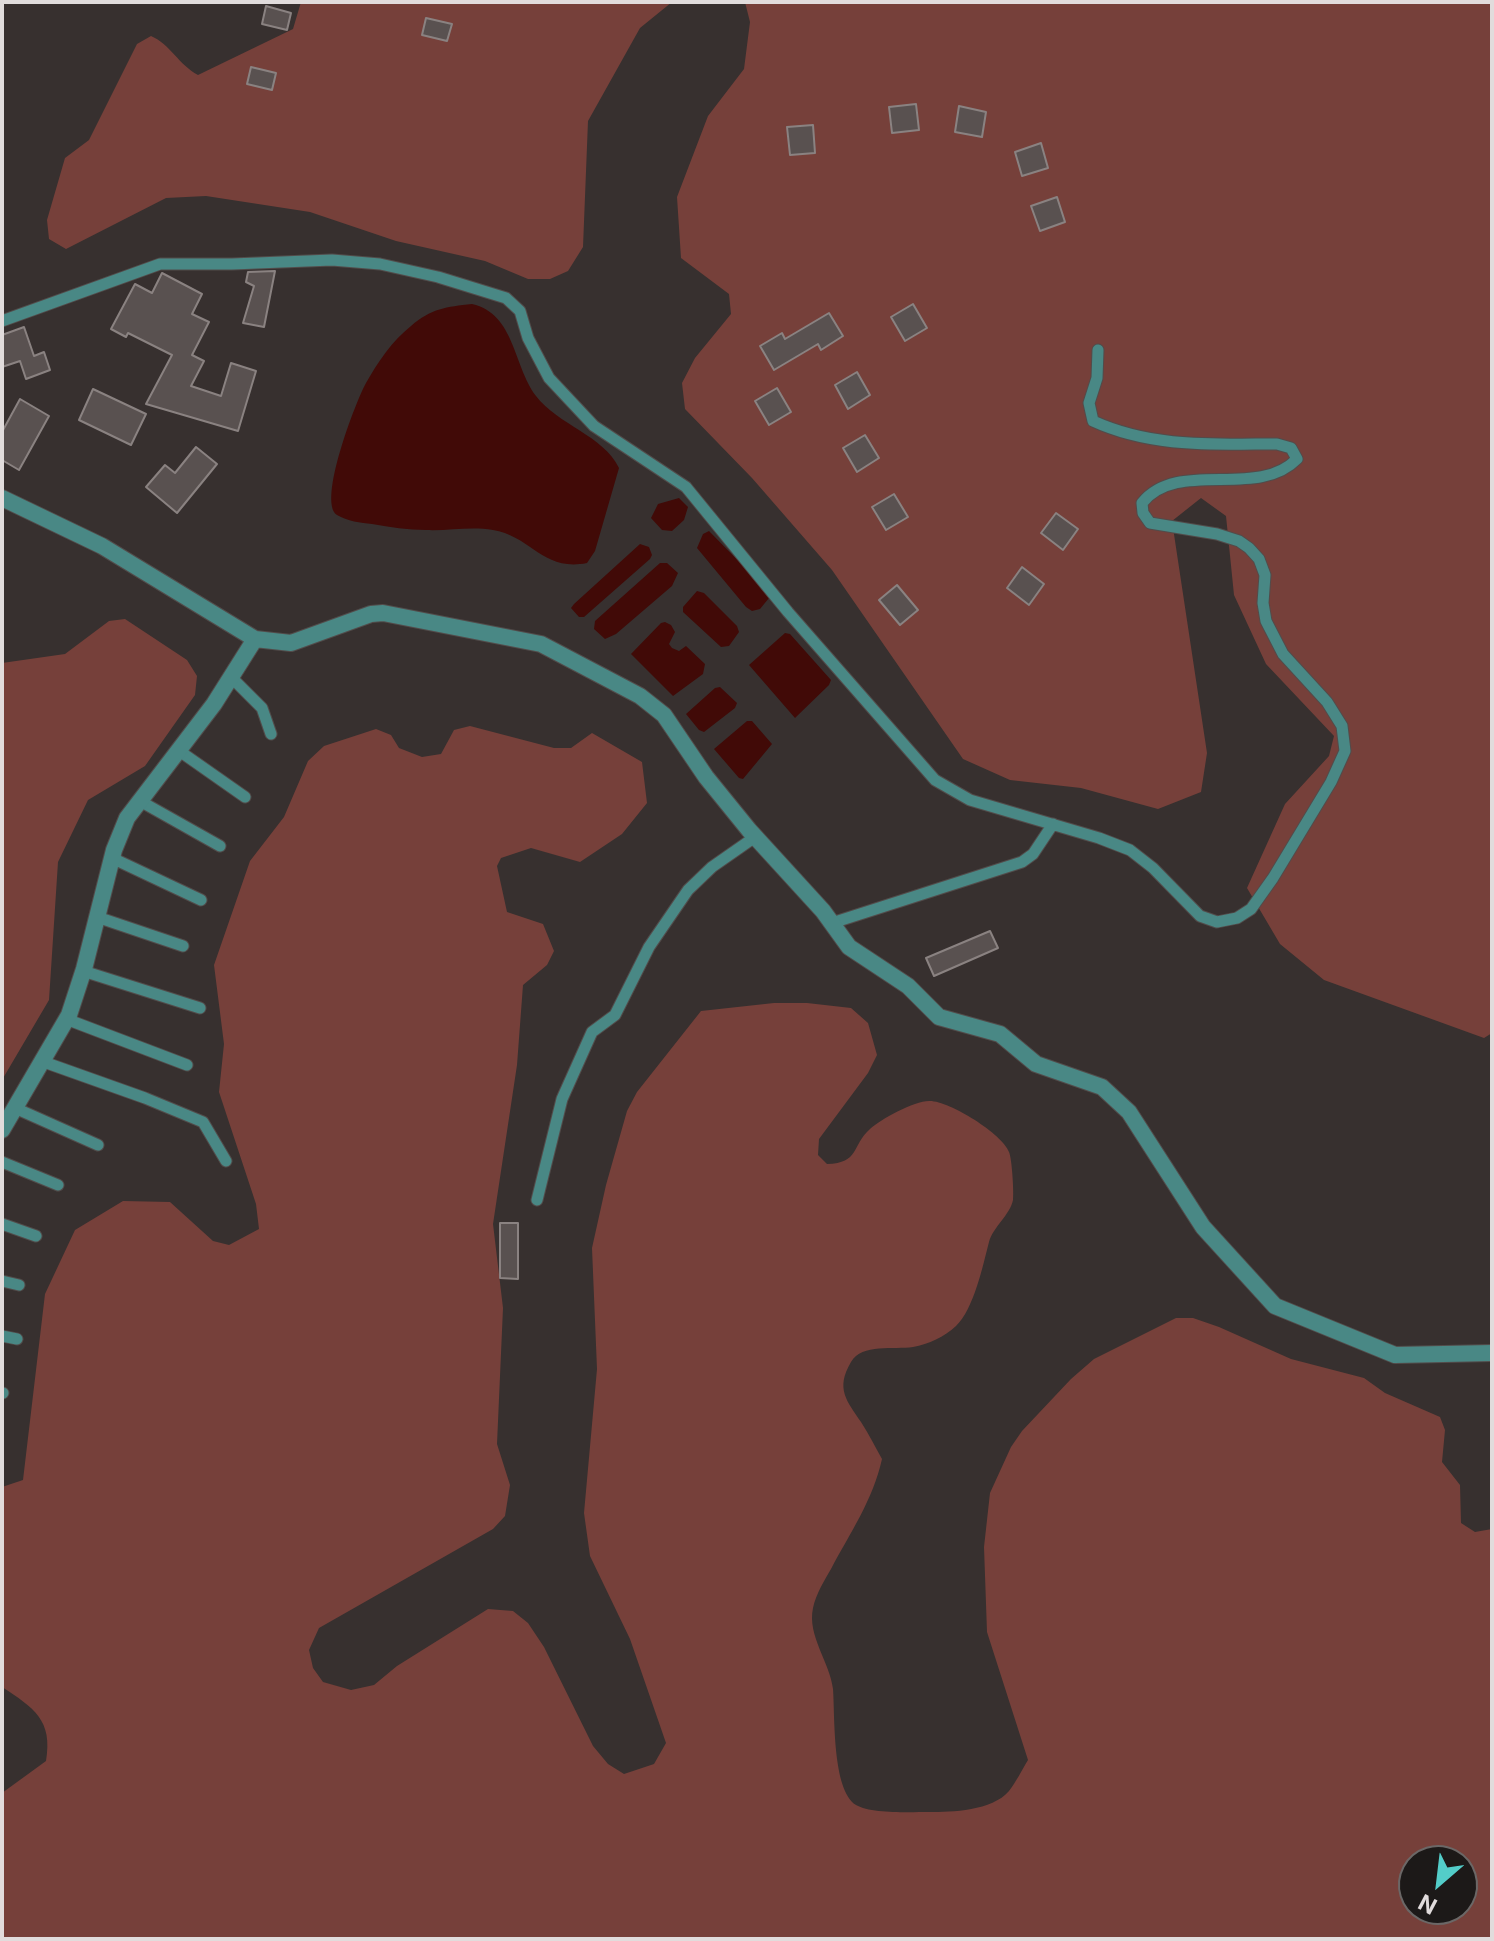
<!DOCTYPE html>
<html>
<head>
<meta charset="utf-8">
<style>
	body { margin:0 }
	#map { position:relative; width:1494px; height:1941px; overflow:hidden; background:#37302f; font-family:Inter,sans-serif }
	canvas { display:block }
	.frame { position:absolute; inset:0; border:4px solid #e1dcdc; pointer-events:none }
	.north { position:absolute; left:1398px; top:1845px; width:80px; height:80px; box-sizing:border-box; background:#1c1918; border:2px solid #6b6766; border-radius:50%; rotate:208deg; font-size:22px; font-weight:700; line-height:32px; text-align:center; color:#e1dcdc }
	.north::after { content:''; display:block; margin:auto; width:28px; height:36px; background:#53cdc9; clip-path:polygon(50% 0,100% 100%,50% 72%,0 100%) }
</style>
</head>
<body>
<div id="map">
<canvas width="1494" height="1941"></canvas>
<div class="frame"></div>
<div class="north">N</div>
</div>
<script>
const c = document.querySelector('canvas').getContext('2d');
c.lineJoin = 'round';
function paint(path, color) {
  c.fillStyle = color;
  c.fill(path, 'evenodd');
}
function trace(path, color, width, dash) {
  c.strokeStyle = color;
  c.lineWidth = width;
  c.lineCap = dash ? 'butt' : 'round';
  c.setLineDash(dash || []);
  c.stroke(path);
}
paint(new Path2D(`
	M301,2H672L640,28L588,121L583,247L568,271L550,279H528L485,261L396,241L310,212L206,196L166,198L66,249L49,239L47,220L65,158L89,140L137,44L151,36C170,44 179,65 198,75L293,29Z
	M745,2H1492V1033L1484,1038L1324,980L1280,944L1247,888L1285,804L1329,756L1334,736L1266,664L1234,595L1226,516L1201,498L1172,521L1207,753L1201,792L1158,809L1081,788L1010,780L963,759L832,570L752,478L685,409L682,383L695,358L731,314L729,294L681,258L677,197L708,116L744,69L750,22Z
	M125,619L187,660L197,676L195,695L145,766L88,800L58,862L49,1000L2,1080V663L65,654L109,621Z
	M470,726L554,748H571L592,733L642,762L647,803L622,834L580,862L531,848L501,858L497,866L507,912L543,924L554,951L547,965L523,985L517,1065L493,1224L503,1308L497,1444L510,1485L505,1516L493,1529L319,1628L309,1650L313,1668L323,1682L351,1690L374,1685L397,1666L488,1609L513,1611L528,1623L544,1647L593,1746L608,1764L624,1774L654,1764L666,1743L630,1639L590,1556L584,1513L597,1369L592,1248L606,1185L627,1111L637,1092L701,1011L774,1003H807L851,1008L868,1023L877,1055L868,1073L819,1139L818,1155L827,1164C860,1163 851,1146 870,1129C881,1119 914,1101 929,1101C948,1100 1003,1134 1009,1152C1012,1159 1014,1192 1013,1200C1010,1215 993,1227 989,1242C983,1265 974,1309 956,1326C944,1337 929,1344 913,1347C894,1350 862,1343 851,1362C835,1389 847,1401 861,1422C869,1434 875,1447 882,1459C873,1500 850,1533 831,1569C824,1581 816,1594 813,1608C807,1636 830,1662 833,1689C835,1716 832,1790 856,1805C871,1814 911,1812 929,1812C952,1812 992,1811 1009,1791C1016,1782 1022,1770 1028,1760L987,1632L984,1547L990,1493L1011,1447L1022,1431L1071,1379L1094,1359L1176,1318H1193L1219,1327L1291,1359L1364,1378L1385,1393L1440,1417L1445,1430L1442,1462L1460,1485L1461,1523L1475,1532L1492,1529V1939H2V1793L46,1761C53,1720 34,1708 2,1687V1487L23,1480L45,1294L75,1230L123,1201L170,1202L213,1241L229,1245L259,1229L256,1204L219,1092L224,1044L214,965L250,861L284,817L308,761L324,746L376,729L391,735L399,748L422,757L441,754L454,730ZM1462,1861V1909H1414V1861Z`), '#76403a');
paint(new Path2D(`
	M472,304C515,314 513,365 536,396C558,425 603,435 619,468L595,551L587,563C543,572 531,536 493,530C471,526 449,531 426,530C408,530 390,527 372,524C361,523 347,521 337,515C317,502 356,401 366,383C378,362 392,341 411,326C432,308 446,307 472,304Z
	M679,498L688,507L684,520L672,531L662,530L651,518L658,504Z
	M709,531L758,581L769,598L760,609L752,611L746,607L697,548L703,534Z
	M640,544L649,547L652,555L650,559L584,617H579L571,608L574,604Z
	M660,563H667L678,573L672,586L616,634L605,639L594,629L595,621Z
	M697,591L704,593L737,626L739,632L729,646L721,647L683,612V607Z
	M665,622L671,625L675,632L669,644L672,648L679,651L686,646L705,664L703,674L673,696L631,654L661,623Z
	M785,633L790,634L831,680L829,685L795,718L749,665Z
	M720,687L737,703L735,708L704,732L699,730L686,714L715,688Z
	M747,721H752L772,744L743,779L739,778L714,749Z`), '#410a07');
const building = new Path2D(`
	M266,6L291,13L287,30L262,24Z
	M426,18L452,24L447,41L422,35Z
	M251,67L276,73L272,90L247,84Z
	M916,104L919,130L892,133L889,107Z
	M959,106L986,112L982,137L955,132Z
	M813,125L815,153L790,155L787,127Z
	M1041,143L1048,168L1022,176L1015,152Z
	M1057,197L1065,222L1040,231L1031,206Z
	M275,271L264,327L243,323L254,286L246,282L248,272Z
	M162,273L202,294L192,314L209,322L192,355L204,361L191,386L221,396L231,363L256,371L238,431L146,404L172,355L128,333L126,337L111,329L135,284L152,293Z
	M913,304L927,328L905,341L891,317Z
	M829,313L843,336L821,350L818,344L774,370L760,346L782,333L785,339Z
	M24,327L34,356L44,352L50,370L26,379L20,361L2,367V335Z
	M857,372L870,395L848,409L835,385Z
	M777,388L791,412L769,425L755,401Z
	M93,389L146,414L131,445L79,420Z
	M20,399L49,416L19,470L2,460V432Z
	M865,435L879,458L857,472L843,448Z
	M196,447L217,464L177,513L146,487L165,465L175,473Z
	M894,494L908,517L886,530L872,507Z
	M1056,513L1078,529L1063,550L1041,533Z
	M1022,567L1044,584L1029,605L1007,588Z
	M897,585L918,610L900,625L879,600Z
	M990,931L998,948L934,976L926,958Z
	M500,1223H518V1279L500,1278Z`);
paint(building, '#595150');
trace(building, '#8a8281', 2);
const lane = new Path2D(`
	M2,321L160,264H232L332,260L380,264L438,277L506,298L520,311L528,338L549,378L594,426L686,487L788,612L935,780L970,800L1099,838L1130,850L1153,868L1200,916L1217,922L1237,918L1251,909L1273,878L1331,782L1345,751L1342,726L1327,702L1283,654L1266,621L1263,603L1265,575L1259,559L1249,548L1239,541L1217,534L1150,523L1143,513L1142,503C1178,458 1257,500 1297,459L1291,448L1277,444C1213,444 1152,448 1093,421L1089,403L1097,378L1098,350
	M232,678L262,708L271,734
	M178,750L245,797
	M140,801L220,846
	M112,858L201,900
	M97,917L183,946
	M832,923L1022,862L1033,854L1053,824
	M83,971L200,1008
	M66,1019L187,1065
	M41,1061L145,1098L203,1122L226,1161
	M15,1108L98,1145
	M2,1162L58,1185
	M537,1200L562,1099L592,1032L615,1015L649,947L688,890L712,867L755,837
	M2,1224L36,1236
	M2,1281L19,1285
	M2,1336L17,1339
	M2,1393H3`);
const street = new Path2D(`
	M2,498L102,546L255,639L291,643L371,614L383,613L541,644L640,696L664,715L706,777L749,830L823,911L849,947L908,986L939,1017L1000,1034L1036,1064L1102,1087L1129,1112L1203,1227L1275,1306L1395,1355L1492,1353
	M2,1130L69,1015L84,969L114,850L127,818L214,704L255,639`);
trace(lane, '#524c4b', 13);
trace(street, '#524c4b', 18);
trace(lane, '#498885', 11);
trace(street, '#498885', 16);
</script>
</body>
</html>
